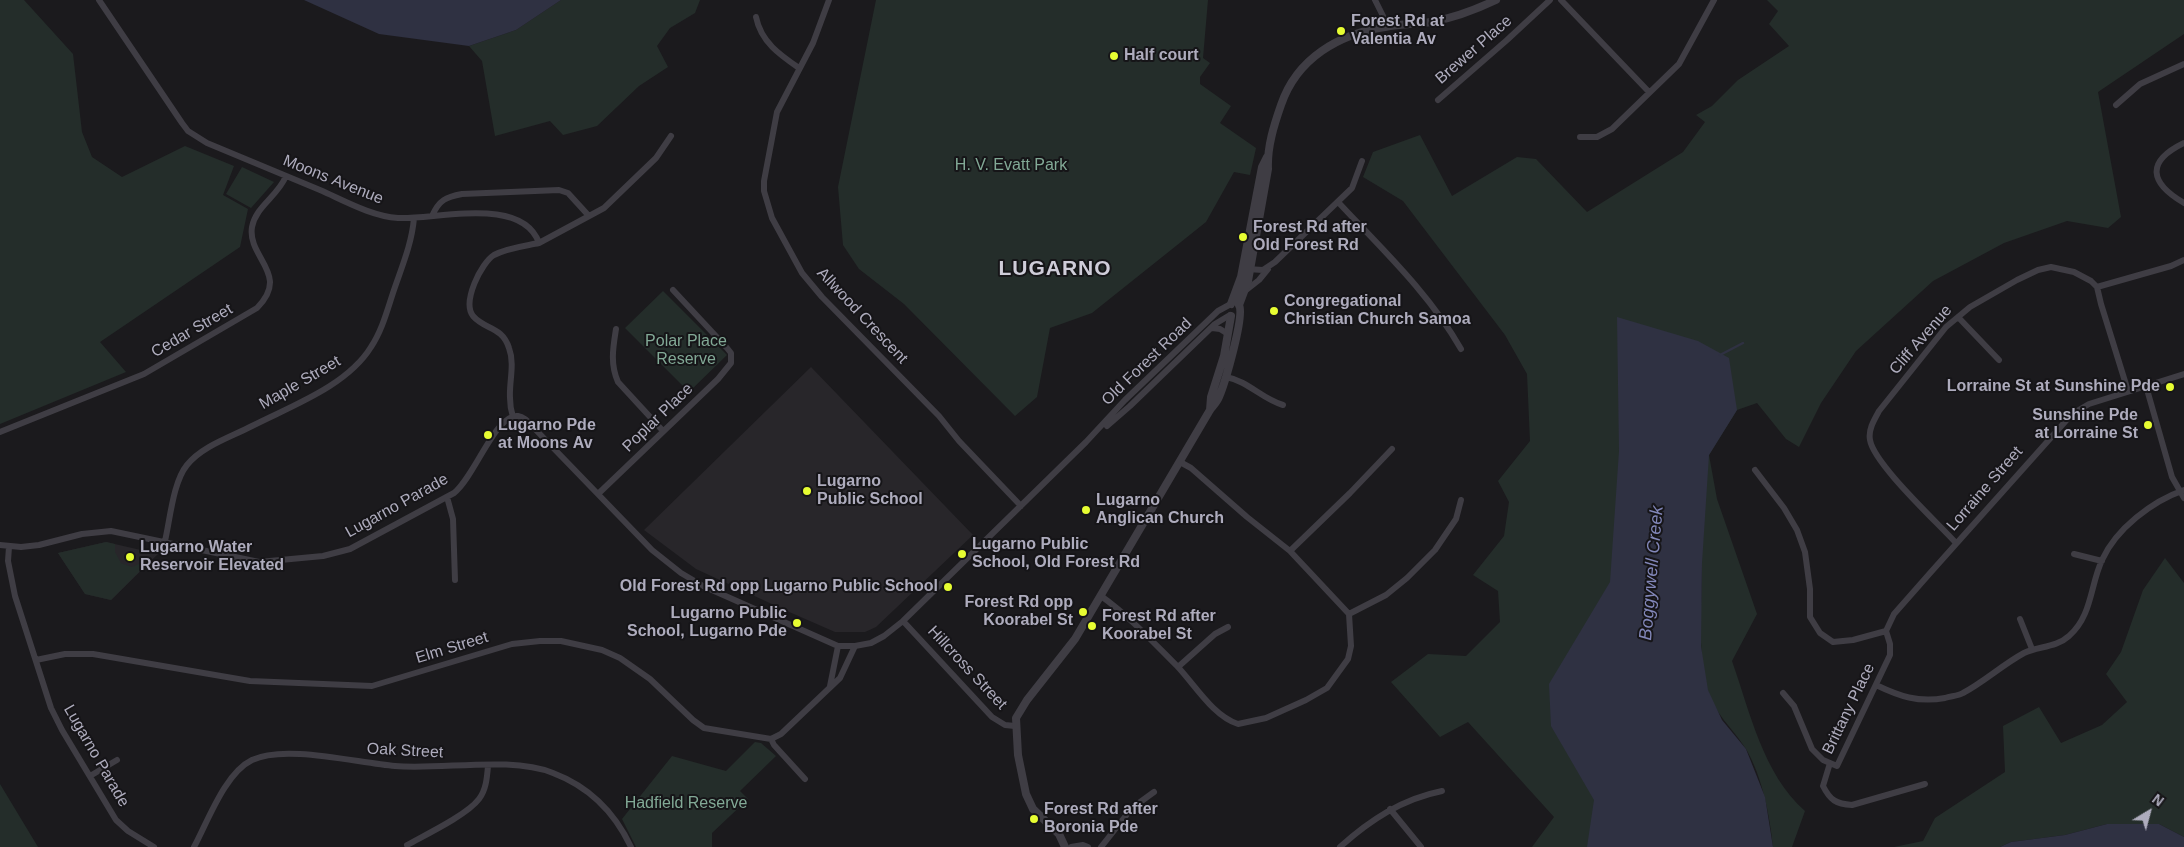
<!DOCTYPE html>
<html>
<head>
<meta charset="utf-8">
<style>
	body { margin:0 }
	#map { position:relative; width:2184px; height:847px; overflow:hidden; background:#1b1a1d; font-family:Arial,sans-serif }
	canvas { display:block }
	.north { position:absolute; left:2124px; top:787px; width:50px; height:50px; -webkit-text-stroke:4px #161518; paint-order:stroke; rotate:37deg; font-size:14px; font-weight:700; line-height:20px; text-align:center; color:#aeacbd }
	.north::after { content:''; display:block; margin:auto; width:18px; height:22px; background:#aeacbd; clip-path:polygon(50% 0,100% 100%,50% 72%,0 100%) }
</style>
</head>
<body>
<div id="map">
<canvas width="2184" height="847"></canvas>
<div class="north">N</div>
</div>
<script>
const c = document.querySelector('canvas').getContext('2d');
c.lineJoin = 'round';
function paint(path, color) {
  c.fillStyle = color;
  c.fill(path, 'evenodd');
}
function trace(path, color, width, dash) {
  c.strokeStyle = color;
  c.lineWidth = width;
  c.lineCap = dash ? 'butt' : 'round';
  c.setLineDash(dash || []);
  c.stroke(path);
}
function write(font, color, halo, rows, align = 'center') {
  c.font = font + ' Arial,sans-serif';
  c.lineWidth = 4;
  c.setLineDash([]);
  c.textBaseline = 'middle';
  c.strokeStyle = halo;
  c.fillStyle = color;
  for (const [text, x, y, turn = 0] of rows) {
    c.save();
    c.translate(x, y);
    c.rotate((+turn || 0) * Math.PI / 180);
    c.textAlign = isNaN(turn) ? turn : align;
    if (halo) c.strokeText(text, 0, 0);
    c.fillText(text, 0, 0);
    c.restore();
  }
}
paint(new Path2D(`
	M811,367L973,535L876,627L865,632H835L787,611L696,569L644,530Z
	M106,542L158,554L111,600L85,594L58,553Z`), '#28262a');
paint(new Path2D(`
	M0,0H24L73,54L82,132L92,157L122,177L185,146L234,166L223,195L248,209L240,247L100,342L126,372L0,424Z
	M561,0H700L695,13L670,28L657,46L668,67L639,86L597,126L563,135L550,121L495,136L482,61L469,46L516,30Z
	M876,0H1208L1203,58L1210,63L1200,77V84L1231,106L1220,123L1256,148L1250,175L1234,172L1206,222L1092,313L1050,328L1037,397L1015,416L904,304L859,269L843,245L838,187Z
	M1767,0H2184V34L2098,92L2121,217L2108,228L2067,221L2004,243L1933,281L1856,351L1821,403L1799,447L1786,439L1757,403L1737,410L1709,455L1717,499L1757,614L1732,661C1750,712 1763,774 1805,811L1792,847H1773C1770,816 1762,776 1746,749C1733,728 1714,714 1707,688C1697,648 1702,605 1702,563L1606,847H1532L1554,817L1468,722L1440,737L1391,682L1428,654L1466,656L1500,622L1498,591L1473,575L1504,536L1509,502L1498,481L1530,441L1527,374L1505,335L1403,201L1363,177L1373,152L1420,135L1452,196L1517,157L1536,159L1587,212L1683,152L1705,122L1696,115L1712,106L1738,80L1789,46L1769,24L1778,11Z
	M242,167L274,182L251,208L226,194Z
	M663,291L727,355L689,392L625,328Z
	M106,542L115,544V552L121,563L132,567L141,563L144,567L111,600L85,594L58,553Z
	M2165,558L2184,583V837L2159,824H2107L2065,835L2011,842L2000,847H1894L1923,841L1935,818L2005,772L2003,726L2039,707L2061,743L2102,725L2127,702L2106,674L2121,652L2143,590Z
	M755,742L761,743L776,756L740,791L748,799L712,833V847H636L622,819L672,756L726,771Z
	M0,784L38,847H0Z`), '#242d2a');
paint(new Path2D(`
	M304,0H561L516,30L469,46L379,34Z
	M1617,317L1698,341L1729,358L1737,410L1709,455L1702,563L1701,646L1708,690L1722,720L1746,749L1765,797L1773,847H1587L1594,800L1551,726L1549,684L1610,582L1619,451Z
	M2107,824H2159L2184,837V847H2000L2011,842L2065,835Z`), '#2f3142');
trace(new Path2D(`
	M1720,355L1743,343`), '#2f3142', 2.5);
trace(new Path2D(`
	M99,0L182,123L188,131L207,143C245,159 282,174 320,190C345,201 371,216 398,218C435,220 522,195 539,243C525,246 507,248 494,255C481,263 462,302 473,316C485,330 502,326 509,348C515,364 509,382 510,398C510,404 511,411 513,417
	M829,0L813,43L777,112L764,181V191L772,218L802,273L822,297L939,416L959,441L1021,506
	M1375,0L1388,26
	M1561,0L1649,92
	M756,17C761,42 780,55 799,68
	M1438,100L1507,40L1550,0
	M2116,105L2140,84L2184,64
	M1580,137H1597L1612,129L1679,64L1714,0
	M2184,143C2145,162 2150,183 2184,203
	M1338,202C1382,249 1429,293 1461,349
	M432,216C439,200 446,197 462,194L559,190L568,193L589,216
	M539,243L604,208L656,158L671,136
	M1247,269L1263,270L1275,262L1352,188L1362,161
	M2097,287L2171,266L2184,260
	M1245,291L1259,280L1268,269
	M1958,317L1999,360
	M1212,328L1220,329L1228,334
	M616,329C613,348 610,364 618,382L663,431
	M1226,377C1248,381 1262,399 1283,405
	M2146,386L2172,477L2184,498
	M1107,426L1130,406L1215,324L1230,315
	M0,432L144,374L257,308C291,274 247,258 252,227C256,206 278,196 286,176
	M1755,470L1784,508L1797,530L1805,552L1810,589V617L1820,633L1833,642L1853,640L1886,631
	M598,494L718,379L731,363V353L727,348L673,290
	M447,497L453,519L455,580
	M165,541C170,520 173,482 187,465C202,446 231,437 252,426C291,406 347,386 371,347C383,329 388,307 395,287C403,264 412,242 414,218
	M1956,543C1937,522 1874,464 1870,440C1868,430 1874,420 1879,411L1946,327L1970,307L2017,280L2038,270L2051,267L2074,272L2091,281L2097,287L2101,304L2128,391
	M0,545L21,547L39,545L82,534L111,531L259,562L323,556L350,549L454,493C474,478 496,413 518,416C525,417 530,423 534,428L652,550L681,573L703,586L838,646H855L871,643L884,636L903,621L1086,442L1125,400L1218,311L1229,305
	M9,547L8,561L15,596L51,708L62,730L116,820L128,831L154,847
	M1290,551L1350,493L1392,449
	M2074,554L2102,561
	M1101,596C1129,616 1153,642 1177,666C1195,685 1213,716 1238,724L1266,718L1306,700L1327,688L1348,659L1351,646L1349,614L1290,551L1247,517L1191,468L1180,462
	M1349,614L1386,595L1407,578L1435,550L1456,519L1461,500
	M2020,619L2032,649
	M903,621L992,717L1005,725L1015,726
	M1886,631L1894,614L1931,572L2072,414L2089,404L2184,374
	M36,660L65,654H93L250,681L372,686L512,644L540,641H561L602,650L620,658L650,679L693,720L704,728L771,739L781,734L840,678L855,646
	M1178,667L1215,634L1228,627
	M1876,685C1899,696 1918,703 1945,698C1951,696 1958,696 1963,693C1984,682 2002,665 2024,653C2038,646 2056,648 2069,636C2092,616 2090,586 2102,560C2116,529 2152,501 2184,490
	M830,686L838,646
	M1783,693L1794,706L1812,749L1823,760L1837,766L1890,655V644L1886,631
	M771,739L774,745L805,779
	M1830,763L1823,786C1830,800 1836,804 1852,805L1925,784
	M90,776L117,760
	M1390,809L1421,847
	M407,845C425,835 467,815 479,799C486,790 487,778 488,766
	M194,847C208,821 225,773 252,760C285,744 357,763 395,766C443,770 510,756 553,773C590,787 615,813 631,847
	M1071,847L1083,845L1088,847
	M1101,847L1132,808L1154,792
	M1340,847C1370,820 1402,799 1442,791`), '#3f3d44', 6);
trace(new Path2D(`
	M1231,304L1241,277L1262,167L1267,157
	M1239,305L1248,281L1268,169C1267,147 1274,125 1281,105C1297,58 1339,34 1385,27C1400,24 1416,24 1431,22C1454,18 1475,10 1496,0
	M1210,410L1211,397L1224,356L1231,316
	M1065,847L1059,834L1033,809L1026,794L1018,755L1016,718L1027,700L1075,639L1210,410C1213,406 1217,402 1219,397C1225,383 1245,315 1239,305`), '#3f3d44', 8);
for (const [x, y, r, color] of [
	[1341,31,5,"#e7fd32"],
	[1114,56,5,"#e7fd32"],
	[1243,237,5,"#e7fd32"],
	[1274,311,5,"#e7fd32"],
	[2170,387,5,"#e7fd32"],
	[2148,425,5,"#e7fd32"],
	[488,435,5,"#e7fd32"],
	[807,491,5,"#e7fd32"],
	[1086,510,5,"#e7fd32"],
	[962,554,5,"#e7fd32"],
	[130,557,5,"#e7fd32"],
	[948,587,5,"#e7fd32"],
	[1083,612,5,"#e7fd32"],
	[797,623,5,"#e7fd32"],
	[1092,626,5,"#e7fd32"],
	[1034,819,5,"#e7fd32"]
]) {
  const dot = new Path2D();
  dot.arc(x, y, r, 0, 2 * Math.PI);
  c.fillStyle = color;
  c.fill(dot);
  trace(dot, '#161518', 2);
}
write('bold 16px', '#aeacbd', '#161518', [
	["Forest Rd at",1351,22],
	["Valentia Av",1351,40],
	["Half court",1124,56],
	["Forest Rd after",1253,228],
	["Old Forest Rd",1253,246],
	["Congregational",1284,302],
	["Christian Church Samoa",1284,320],
	["Lorraine St at Sunshine Pde",2160,387,"right"],
	["Sunshine Pde",2138,416,"right"],
	["at Lorraine St",2138,434,"right"],
	["Lugarno Pde",498,426],
	["at Moons Av",498,444],
	["Lugarno",817,482],
	["Public School",817,500],
	["Lugarno",1096,501],
	["Anglican Church",1096,519],
	["Lugarno Public",972,545],
	["School, Old Forest Rd",972,563],
	["Lugarno Water",140,548],
	["Reservoir Elevated",140,566],
	["Old Forest Rd opp Lugarno Public School",938,587,"right"],
	["Forest Rd opp",1073,603,"right"],
	["Koorabel St",1073,621,"right"],
	["Lugarno Public",787,614,"right"],
	["School, Lugarno Pde",787,632,"right"],
	["Forest Rd after",1102,617],
	["Koorabel St",1102,635],
	["Forest Rd after",1044,810],
	["Boronia Pde",1044,828]
], 'left');
write('16px', '#aeacbd', '#161518', [
	["Brewer Place",1474,50,-41],
	["Moons Avenue",333,180,22],
	["Allwood Crescent",862,316,47],
	["Cedar Street",192,331,-30],
	["Cliff Avenue",1921,340,-49],
	["Old Forest Road",1147,362,-44],
	["Maple Street",300,383,-30],
	["Poplar Place",658,418,-44],
	["Lorraine Street",1985,489,-49],
	["Lugarno Parade",397,506,-29],
	["Elm Street",452,648,-17],
	["Hillcross Street",967,668,47],
	["Brittany Place",1849,709,-64],
	["Oak Street",405,751,3],
	["Lugarno Parade",96,756,60]
]);
write('16px', '#82a996', '#161518', [
	["H. V. Evatt Park",1011,166],
	["Polar Place",686,342],
	["Reserve",686,360],
	["Hadfield Reserve",686,804]
]);
write('italic 18px', '#8287b9', '#161518', [
	["Boggywell Creek",1652,573,-85]
]);
c.letterSpacing = '1px';
write('bold 21px', '#cfcdd9', '#161518', [
	["LUGARNO",1055,269]
]);
c.letterSpacing = '0px';
</script>
</body>
</html>
